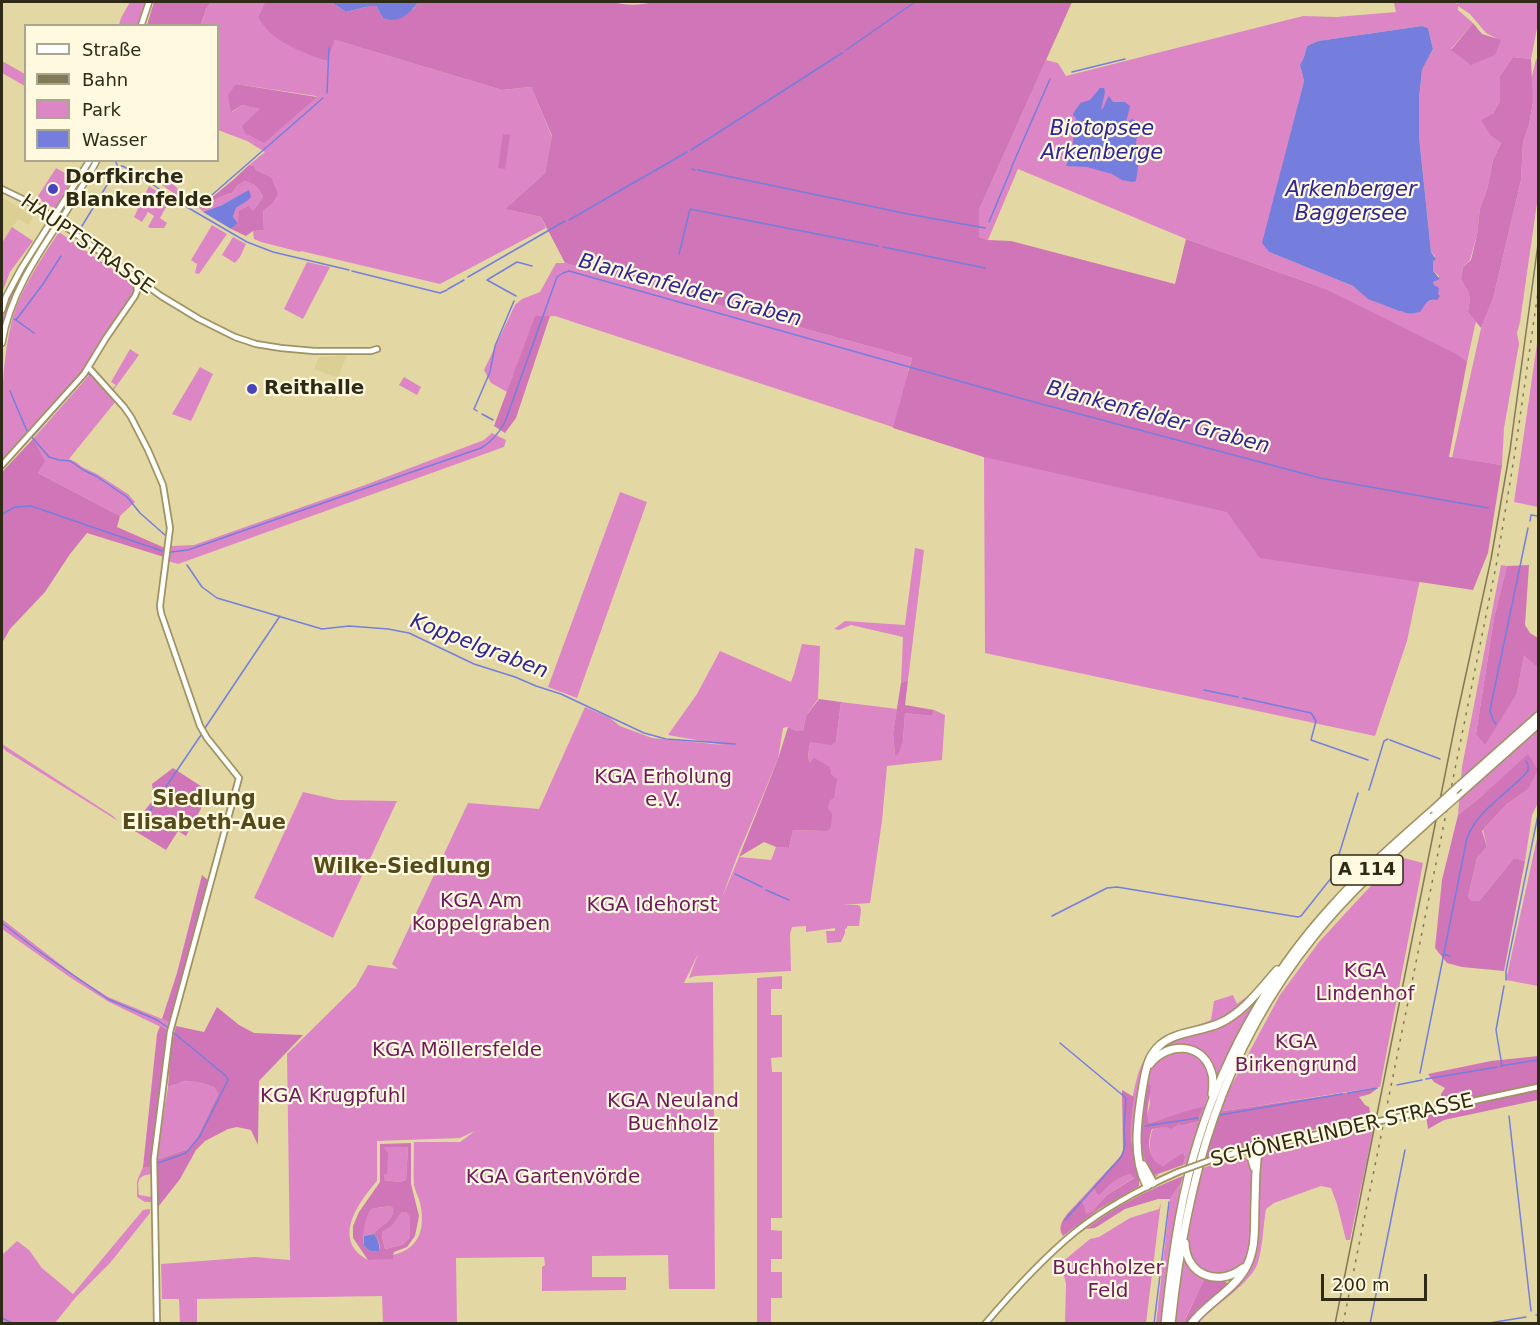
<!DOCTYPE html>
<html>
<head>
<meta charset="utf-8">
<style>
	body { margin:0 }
	#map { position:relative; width:1540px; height:1325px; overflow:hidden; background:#e3d8a4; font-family:"DejaVu Sans",sans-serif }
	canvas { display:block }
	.frame { position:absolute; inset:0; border:3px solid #2f2a16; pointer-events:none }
	.legend { position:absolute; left:24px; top:24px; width:195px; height:138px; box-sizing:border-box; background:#fef9df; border:2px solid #aba68f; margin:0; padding:8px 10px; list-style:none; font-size:18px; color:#2f2a16 }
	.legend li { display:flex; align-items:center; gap:12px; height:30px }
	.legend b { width:30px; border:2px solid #aba68f }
	.scale { position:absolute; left:1321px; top:1274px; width:106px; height:27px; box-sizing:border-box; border:3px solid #2f2a16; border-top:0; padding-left:8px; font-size:18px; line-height:21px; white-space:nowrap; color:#2f2a16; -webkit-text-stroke:4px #fef9df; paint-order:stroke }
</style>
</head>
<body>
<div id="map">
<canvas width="1540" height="1325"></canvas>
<div class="frame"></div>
<ul class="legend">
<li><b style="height:8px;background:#fff"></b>Straße</li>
<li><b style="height:8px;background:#827a57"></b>Bahn</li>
<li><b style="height:16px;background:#dd86c6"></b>Park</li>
<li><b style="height:16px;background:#757edc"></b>Wasser</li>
</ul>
<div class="scale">200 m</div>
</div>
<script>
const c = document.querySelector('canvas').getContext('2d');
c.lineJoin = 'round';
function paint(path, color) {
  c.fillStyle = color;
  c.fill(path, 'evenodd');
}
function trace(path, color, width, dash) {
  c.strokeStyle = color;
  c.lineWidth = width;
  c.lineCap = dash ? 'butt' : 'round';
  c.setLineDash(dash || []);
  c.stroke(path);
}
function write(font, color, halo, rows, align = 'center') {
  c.font = font + ' "DejaVu Sans",sans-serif';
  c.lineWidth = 4.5;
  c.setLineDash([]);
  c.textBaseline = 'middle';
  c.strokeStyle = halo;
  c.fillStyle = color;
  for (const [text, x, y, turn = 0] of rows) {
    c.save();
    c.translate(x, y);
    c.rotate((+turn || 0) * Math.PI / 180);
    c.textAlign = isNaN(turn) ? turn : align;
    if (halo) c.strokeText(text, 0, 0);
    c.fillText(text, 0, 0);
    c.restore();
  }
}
paint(new Path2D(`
	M2,197L33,217L29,225L18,219L2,243Z
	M347,355L338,378L314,369L319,357Z`), '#dccf93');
paint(new Path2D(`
	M130,2H145L138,25H119L121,18Z
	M211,2H265L258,17L326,61L335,40L502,90L531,87L552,137L545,173L505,209L541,217L546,228L440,284L301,251L300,252L261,242L254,239L253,231L264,230L263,211L272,204L271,177L256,170L254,166L249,165L265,152L247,141L218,130V26H201L206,9ZM236,84L316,96L317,97L261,109L242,105L232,112Z
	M1397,2H1454L1457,4L1458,2H1538V23L1531,59L1513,57L1500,76V101L1493,114L1491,136L1501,143L1493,160L1487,190L1480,208L1477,235L1470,260L1463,267L1461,280C1470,293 1471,296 1468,312L1476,321L1467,362L1326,289L1186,239L1018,169L988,240L979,237V210L1046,60L1058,63L1066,76L1303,16L1336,17L1396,12L1394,3ZM1458,6L1470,14L1486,33L1501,41L1451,49L1473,23L1458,10ZM1422,26L1428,28L1433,49L1422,70L1419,99V136L1431,252L1435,256L1433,260V271L1439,276V279L1433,282L1438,294L1435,299L1424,303L1421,310L1399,311L1369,299L1353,286L1269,252L1263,243L1304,81L1300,65L1304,57L1307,46L1318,41Z
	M1536,59L1538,60V196L1520,322L1517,333L1519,344L1504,428L1502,465L1452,458L1481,328L1493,299L1521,180L1523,142L1529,125L1533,102L1530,85Z
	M2,61L25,74V86L2,73Z
	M56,168L74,178L55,209L40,200L38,196Z
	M167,178L196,207H194L162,185Z
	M245,181C255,184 259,188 263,197L253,211L238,223L233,217L236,208L247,201L249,191L222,205L203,212L199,208C210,204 221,195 232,193L237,186Z
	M149,186L170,200L160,218L167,223L164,228H151L148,227L154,216L148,212L142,222L134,217Z
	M212,225L227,234L199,274L195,273L197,264L191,260Z
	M12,227L33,241L10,272L2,293V243Z
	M51,227L52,228C31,260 10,295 2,333C2,328 1,323 2,319C4,293 36,249 51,227Z
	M59,232L135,285L134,297L86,367L2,463C2,413 0,355 16,307C27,280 43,256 59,232Z
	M233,237L246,244L240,257L235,263L222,255Z
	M307,262L330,267L303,319L284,309Z
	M556,263H565L912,358L908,371L1434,513L1407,641L1375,736L985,653L984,457L555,316L535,317L507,392L491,383L484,370L515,305L522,299L540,292Z
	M1538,337V507L1514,502Z
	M130,349L139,355L112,392L111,390L116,385L111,382Z
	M200,367L213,374L191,421L172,414Z
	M91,373L116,401L69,459L76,462L82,467L97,474L128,494L135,502L120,516L38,473L44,461L33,439Z
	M404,377L421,387L417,395L399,385Z
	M492,433L506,440L504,447L178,564L168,561L171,546L194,545L365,485L484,440Z
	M620,492L647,502L577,698L548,687Z
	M915,548L924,550L908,680L901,683L903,637L851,625L839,630L834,629L845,621L905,625Z
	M1501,565L1507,566L1494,618L1476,734L1517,693L1524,654L1538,668V803L1532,815L1525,861L1514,858L1479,901H1472L1468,897L1477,858L1487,847L1483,830L1507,804L1527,790L1482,796L1458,815L1462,767Z
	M802,644L820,646L818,699L806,716L803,731H797L788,727L783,728L778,759L737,857L721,900L739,857L771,860L776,847L789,848L793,830L827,831L828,808L832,775L830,767L823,764L810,763L808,757L810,741H836L841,702L897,709L893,733L895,755L903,741L905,713L932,716L934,710L945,715L942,760L887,766L882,821L870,903L843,905H857L860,906L861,910L859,926H847V928L845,929V933L841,942L827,943L826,931H835V928L806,932V926L792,927L790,934L791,971L696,976L689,978L698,954L684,983L713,982L715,1289H669L668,1255L592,1256V1277H626V1290L542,1291V1267L545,1265L544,1257L456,1258L457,1323H383L382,1296L197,1299V1323L180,1324L179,1299H162L161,1264L255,1257L290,1260L287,1054L356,986L368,965L398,969L392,964L468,803L539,809L585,707L610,718L620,726L652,738L724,745L668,735L697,694L720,651L791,682L794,674ZM475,1131L460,1142H414C414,1156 413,1171 414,1185C415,1190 417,1194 419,1199C426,1225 422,1248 393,1255V1258L368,1260C331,1240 358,1203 377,1181V1141L460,1138Z
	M2,744L113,816L118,821L6,751L2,747Z
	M303,792L338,800L397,801L333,938L254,898Z
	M1538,834V986L1506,980Z
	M1400,857L1423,863L1380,1087L1217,1112L1280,995L1319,942L1365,892Z
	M2,919L74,975L108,997L172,1023L169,1031L109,1002L71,978L2,929Z
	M1268,974L1274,979L1214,1088L1210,1090L1187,1164L1183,1165L1185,1158C1181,1159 1165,1165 1162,1166C1148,1167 1148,1137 1153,1129L1179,1124L1181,1126L1199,1121L1200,1114L1166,1118L1149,1123L1147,1117L1150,1103L1148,1085L1143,1117L1142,1137L1155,1175L1159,1174L1156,1177L1138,1169C1125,1139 1129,1067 1156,1044C1171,1031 1193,1028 1211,1020L1214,1001L1233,995L1237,1004L1258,988Z
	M782,976V989H771V1015H782V1057L771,1058L772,1072H782V1218H771V1230L782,1231V1259H771V1272H782V1298H771V1323H757V978Z
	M193,1080L214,1087L218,1094L194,1144L188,1149L156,1160L168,1087L177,1083Z
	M1374,1126L1350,1240H1346L1337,1204L1331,1188L1321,1186L1274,1203L1266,1209C1263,1226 1263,1246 1258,1262C1252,1283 1214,1305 1199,1323L1194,1324L1249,1268L1259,1157L1262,1152L1267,1149L1345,1132L1348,1133L1353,1131Z
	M382,1146L408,1147L406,1180L399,1182L384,1180V1174H387Z
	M1243,1156L1251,1162L1252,1174L1250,1248C1242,1273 1230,1273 1207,1274L1192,1262L1186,1242V1236L1202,1168Z
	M143,1167H152L151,1174C136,1176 138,1182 139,1195L151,1197V1202H145L137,1197V1181Z
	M1130,1174L1135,1177L1107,1195L1092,1211L1086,1215L1080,1200L1093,1186L1096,1193L1099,1196L1112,1181L1120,1177Z
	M1181,1183L1162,1323L1156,1324L1170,1199Z
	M1161,1202L1146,1323H1065L1066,1284L1061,1263L1090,1239L1099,1237L1130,1218L1159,1209Z
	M389,1206L393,1208C395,1221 380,1225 374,1234L364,1236C363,1226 366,1218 371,1209Z
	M150,1209V1213L110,1263L76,1297L55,1323H2V1255L17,1241L29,1250L42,1268L73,1294L143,1210Z
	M402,1212H406L410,1218V1237L402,1245L385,1249L382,1236V1232L392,1226Z
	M1183,1246L1194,1271L1205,1278C1199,1293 1190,1307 1184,1322L1187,1323L1173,1324Z`), '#dd86c6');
paint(new Path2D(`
	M154,2H211L206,9L201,25H147Z
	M265,2H333L334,4L346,12L370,6H376L383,18L413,9L419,2H470L475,3L490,2H611C625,5 639,6 652,2H1072L979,210V237L988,240L1011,241L1175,284L1186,239L1326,289L1458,355L1467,362L1449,457L1502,465L1488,553L1473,590L1260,558L1227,512L984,457L893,428L912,358L565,263L541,217L505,209L545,173L552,136L531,87L502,90L335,40L327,61C301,52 272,42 258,17Z
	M1473,23L1482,34L1501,40L1495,55L1471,65L1451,50Z
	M1513,57L1531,59L1533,102L1529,125L1523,142L1521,180L1493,299L1481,328L1468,312C1471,296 1470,293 1461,280L1463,267L1471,260L1477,235L1480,208L1487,190L1493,160L1501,143L1491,136L1481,120L1493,114L1500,101V76Z
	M236,84L317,97L264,143L245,133L242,126L260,109L242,105L231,112L228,95Z
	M503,134L510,135L505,169L498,168Z
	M249,165L254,166L256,170L271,177L278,194L272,204L263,211L264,230L253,231L246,236L231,229L238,223L239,211L248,206L253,211L263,197C259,188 255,184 245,181L237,186L232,193C221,195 210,204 199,208L233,180Z
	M535,316H550L516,418L505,433L494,426Z
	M33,439L45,461L38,473L120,516L117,527L165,548L164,557L87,533L70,554L45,592L10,629L2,643V472Z
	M1529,565L1525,625L1530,633L1538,638V668L1524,655L1517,693L1485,745L1476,734L1494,618L1507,566Z
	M908,680L905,705L934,710L932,716L905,713L903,741L898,755H895L893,733L901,683Z
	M819,699L841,702L836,741L831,745L810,742L808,757L810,763L814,758L830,767L832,775L837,779L834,798L830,800L828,808L832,814L831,827L827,831L793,830L789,848L776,847L764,842L739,857L778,759L788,727L797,731H803L806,716Z
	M1528,754L1538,770L1527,790L1507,804L1482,831L1487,847L1477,858L1468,897L1472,901H1479L1514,858L1525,861L1504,971L1462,967L1447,963L1435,948L1442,880L1458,815L1482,796Z
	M173,768L210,792L186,836L178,831L166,850L130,828L154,799L152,784Z
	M202,875L209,881L172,1023L162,1019L177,973Z
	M217,1007L239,1025L254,1033L303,1035L259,1081L258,1145L251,1130L237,1127L228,1129L205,1141L196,1150L180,1179L158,1207L156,1160L188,1149L194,1144L218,1094L214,1087C193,1080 189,1078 168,1087L171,1046L176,1026L204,1032Z
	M160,1026L169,1031L152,1167H143L157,1034Z
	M1538,1056V1100L1444,1120L1428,1129L1426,1116L1442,1109L1441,1094L1445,1088L1434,1082L1428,1074L1491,1061Z
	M1148,1084L1151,1086C1150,1097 1145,1114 1149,1123C1168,1118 1185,1110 1204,1107L1200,1114L1199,1121L1181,1126L1179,1124L1171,1129L1166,1127L1152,1129C1147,1141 1148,1162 1163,1166L1183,1153L1185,1158L1183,1165L1155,1175C1133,1156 1144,1110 1148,1084Z
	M1378,1088L1370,1094L1359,1097L1365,1105L1369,1107L1371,1117L1262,1141L1205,1158L1217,1112Z
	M1122,1090L1134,1097C1132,1111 1130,1125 1131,1139C1133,1155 1141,1170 1139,1186L1099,1209L1063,1236C1054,1223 1072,1210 1080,1200L1084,1206L1086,1214L1092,1211L1107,1195L1134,1178L1130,1174C1112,1180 1112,1182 1099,1196L1096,1193L1093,1186L1119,1158L1123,1151Z
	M411,1143V1184L419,1216L415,1236L407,1247L394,1252L393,1255V1259L368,1260L353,1238V1226L359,1212L380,1182V1144ZM383,1147H408L406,1180L399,1182L384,1180V1174H387L388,1153ZM389,1206L393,1208C395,1221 380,1225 374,1234C378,1239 381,1245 379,1251C372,1252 369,1251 364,1246C363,1232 364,1221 371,1209ZM402,1212H406L410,1218V1237L402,1245L385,1249L382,1236V1232L392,1226Z
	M1183,1176L1181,1183L1170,1199H1158L1125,1209L1095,1228L1086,1229C1116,1206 1148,1190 1183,1176Z
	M1205,1278L1217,1281L1224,1280L1228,1284L1197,1310L1186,1323L1184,1322Z`), '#cf75b8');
paint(new Path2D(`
	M333,2H419C408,14 400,24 383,18L376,6H370L346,12L334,4Z
	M1422,26L1428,28L1433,49L1422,70L1419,99V136L1431,252L1436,259L1433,261V271L1440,279L1433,282L1434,285L1439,288L1438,294L1440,296L1437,300C1427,298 1425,305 1420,312C1413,313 1408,315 1402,311H1399L1368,299L1353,286L1269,252L1262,243L1304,81L1300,65L1304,57L1307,46L1318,41Z
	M1100,88H1104L1105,92L1101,110C1105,107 1105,101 1109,96L1113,102H1125L1130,106L1126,123L1132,119L1139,123L1140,130L1136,141L1138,167L1136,181L1133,182L1122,180L1112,174L1087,167L1066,166L1072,150L1076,118L1073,115C1074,110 1078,108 1080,103L1090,100Z
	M249,190L251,197L247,201L236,208L233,217L238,223L231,229L203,212L222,205Z
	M374,1234C378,1239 380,1245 379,1251C372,1252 369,1251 364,1246V1236Z`), '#757edc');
trace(new Path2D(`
	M846,50L915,2
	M1072,72L1125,59
	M327,93L329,48
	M691,150L842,53
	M115,160L118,167
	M1012,166L1050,79
	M692,169L695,170
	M698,170L908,214L985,228
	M197,208L323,98
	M569,220L687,152
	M989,222L1012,167
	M82,226L118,167L122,166L131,170L180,203L247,242L273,252L349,270
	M883,247L985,268
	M679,254L690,209L878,246
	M352,271L440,293L447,290
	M468,277L565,221
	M448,289L464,280
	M516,296L487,280L517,262L532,266
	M14,319L16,320L43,284L61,256
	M16,320L34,333
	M10,391L27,431
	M477,411L474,409L490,372L495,346L514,301
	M482,414L493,420
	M31,436L49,457L59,460L70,461L85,471L96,476L127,497L140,513L165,535
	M33,436L88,374L93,376
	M2,514L15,507L31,506L162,551L171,552L188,550L481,448C492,442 499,433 505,422L557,277L563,273L569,271L1023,399L1320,478L1488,508
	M1530,521L1531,515L1538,516
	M187,565L202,587L217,598L322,629L349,626L388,629L409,633L474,664L515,677L536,686L561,694L644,733L666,739L735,744
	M1204,690L1238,697
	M1243,698L1311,713L1316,721L1311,740L1368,760
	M1496,724L1493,720L1490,710L1528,528
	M205,728L280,616
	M1390,740L1440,759
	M1369,790L1384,741L1388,739
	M136,831L201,735
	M735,874L762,887
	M766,890L789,900
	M1052,916L1107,888L1117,887L1298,917L1301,916L1332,877L1358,793
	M2,923L37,950L108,999L157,1020L167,1027
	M1443,954L1450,956
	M1506,980V971L1538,815
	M1060,1043L1126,1098L1124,1130L1125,1145L1122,1156L1065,1220
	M1500,1066L1538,1060
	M1502,1066L1496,1030L1504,986
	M1420,1073L1467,838C1479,808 1508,794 1528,771V765L1526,761
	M1426,1079L1497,1067
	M1397,1085L1422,1080
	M1348,1093L1377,1088
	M1220,1115L1342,1094
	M1509,1116L1531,1311
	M1145,1126L1198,1118
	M158,1163L186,1153L200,1136L228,1080L226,1076L174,1033
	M1536,1315H1538
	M2,1318L14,1324
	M1533,1323V1324
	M1154,1324L1169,1202
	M1370,1324L1405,1150
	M1483,1324L1526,1317`), '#757edc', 1.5);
const secondary = new Path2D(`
	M2,189L37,206L161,296L199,319L235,337L256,344L281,348L314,351H371L377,349
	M89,368L124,407L131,417L148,450L163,485L170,528L160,606L161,613L200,726L207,738L239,778L170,1032L154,1159L157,1324
	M2,465L84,374L106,338L135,296L137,291L136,278
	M1399,1117L1538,1087
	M1257,1147L1361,1125
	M1211,1160L1249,1149
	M985,1324C1013,1291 1042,1259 1075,1232C1106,1207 1142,1188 1178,1172`);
const primary = new Path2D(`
	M141,26L149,2
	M2,310L6,297L21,269L90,160
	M2,343C13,273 66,222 97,160`);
const highway = new Path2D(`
	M1459,786L1538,716
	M1456,797L1538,724
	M1150,1064C1167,1042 1202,1042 1211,1071C1214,1078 1213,1086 1212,1094
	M1249,1149L1254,1167
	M1143,1165L1153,1183
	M1147,1186C1132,1158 1137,1122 1142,1091C1145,1075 1146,1057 1160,1045C1176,1031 1201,1032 1220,1023C1244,1012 1260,989 1277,970
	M1185,1243C1186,1276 1219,1287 1243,1268
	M1165,1324C1171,1268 1178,1212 1193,1158C1219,1065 1267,977 1332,906C1363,871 1399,840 1434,809
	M1171,1324C1186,1180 1221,1051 1314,936C1349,892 1391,855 1433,817
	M1191,1324C1206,1304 1232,1291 1244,1271C1257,1251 1254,1226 1255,1203C1255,1184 1256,1166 1258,1147`);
trace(secondary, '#9e9361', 8);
trace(primary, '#9e9361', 8);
trace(highway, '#9e9361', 10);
trace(secondary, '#fff', 4.5);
trace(primary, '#fff', 5);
trace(highway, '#fff', 7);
trace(new Path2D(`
	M1335,1324L1456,720L1491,559L1510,450L1538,244`), '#827a57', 1.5);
trace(new Path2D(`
	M1343,1324L1497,561L1515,452L1538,292`), '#827a57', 1.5, [3, 6]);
const secondaryBridge = new Path2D(`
	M1361,1125L1399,1117
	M1178,1172L1211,1160`);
const highwayBridge = new Path2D(`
	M1434,809L1459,786
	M1433,817L1456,797`);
trace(secondaryBridge, '#9e9361', 8, []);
trace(highwayBridge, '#9e9361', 10, []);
trace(secondaryBridge, '#fff', 4.5);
trace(highwayBridge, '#fff', 7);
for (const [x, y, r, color] of [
	[53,189,6,"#4745bb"],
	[252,389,6,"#4745bb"]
]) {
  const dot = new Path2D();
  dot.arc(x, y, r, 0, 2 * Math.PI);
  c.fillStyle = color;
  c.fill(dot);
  trace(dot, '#fef9df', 2);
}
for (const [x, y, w] of [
	[1367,870,72]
]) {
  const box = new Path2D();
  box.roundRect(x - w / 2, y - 15, w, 30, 4.5);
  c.fillStyle = '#fef9df';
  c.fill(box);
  trace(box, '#2f2a16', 1.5);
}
write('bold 18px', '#2f2a16', null, [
	["A 114",1367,870]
]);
write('bold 20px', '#2f2a16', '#fef9df', [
	["Dorfkirche",65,178],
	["Blankenfelde",65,201],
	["Reithalle",264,389]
], 'left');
write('20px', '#2f2a16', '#fef9df', [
	["HAUPTSTRASSE",87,245,35],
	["SCHÖNERLINDER STRASSE",1342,1131,-13]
]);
write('20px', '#6c1a5b', '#fef9df', [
	["KGA Erholung",663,778],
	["e.V.",663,801],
	["KGA Am",481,902],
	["Koppelgraben",481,925],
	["KGA Idehorst",652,906],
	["KGA",1365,972],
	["Lindenhof",1365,995],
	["KGA",1296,1043],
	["Birkengrund",1296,1066],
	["KGA Möllersfelde",457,1051],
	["KGA Krugpfuhl",333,1097],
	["KGA Neuland",673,1102],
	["Buchholz",673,1125],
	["KGA Gartenvörde",553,1178],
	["Buchholzer",1108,1269],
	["Feld",1108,1292]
]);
write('italic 21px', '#2f2593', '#fef9df', [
	["Biotopsee",1102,130],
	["Arkenberge",1102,154],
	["Arkenberger",1351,191],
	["Baggersee",1351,215],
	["Blankenfelder Graben",690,291,15],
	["Blankenfelder Graben",1158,418,15],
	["Koppelgraben",479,647,21]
]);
write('bold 21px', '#554a19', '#fef9df', [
	["Siedlung",204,800],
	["Elisabeth-Aue",204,824],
	["Wilke-Siedlung",402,868]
]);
</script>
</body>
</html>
